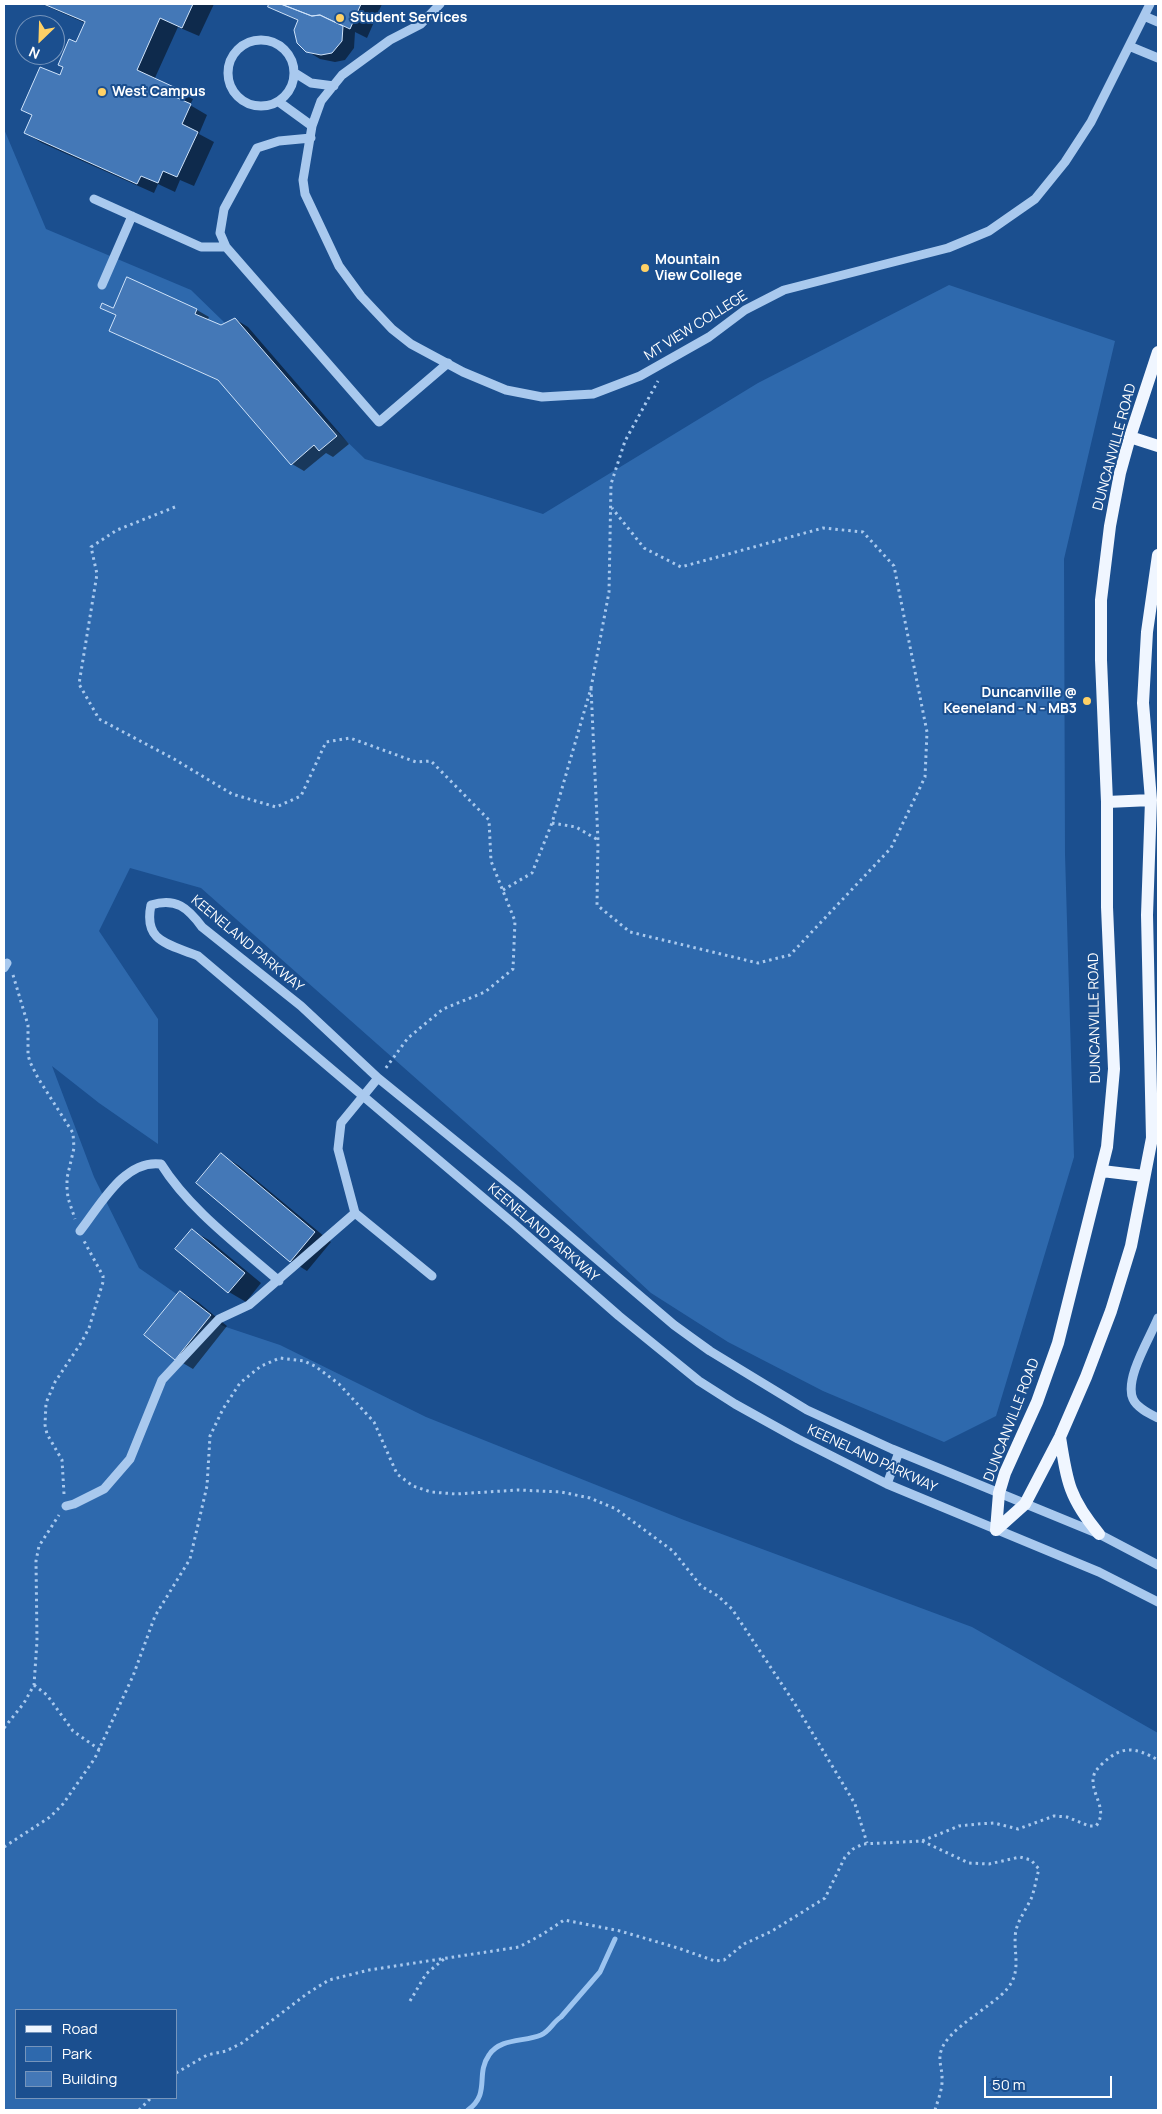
<!DOCTYPE html>
<html>
<head>
<meta charset="utf-8">
<style>
	body { margin:0 }
	#map { position:relative; width:1162px; height:2114px; overflow:hidden; background:#1b4f8f; font-family:Manrope,sans-serif }
	canvas { display:block }
	.frame { position:absolute; inset:0; border:5px solid #fff; pointer-events:none }
	.legend { position:absolute; left:15px; top:2009px; width:162px; height:90px; box-sizing:border-box; background:#1b4f8f; border:1px solid #7695bc; margin:0; padding:6px 9px; list-style:none; font-size:15px; color:#fff }
	.legend li { display:flex; align-items:center; gap:10px; height:25px }
	.legend b { width:25px; border:1px solid #7695bc }
	.north { position:absolute; left:15px; top:15px; width:50px; height:50px; box-sizing:border-box; background:#1b4f8f; border:1px solid #7695bc; border-radius:50%; rotate:204deg; font-size:14px; font-weight:700; line-height:20px; text-align:center; color:#fff }
	.north::after { content:''; display:block; margin:auto; width:18px; height:22px; background:#ffd166; clip-path:polygon(50% 0,100% 100%,50% 72%,0 100%) }
	.scale { position:absolute; left:984px; top:2076px; width:128px; height:22px; box-sizing:border-box; border:2px solid #fff; border-top:0; padding-left:6px; font-size:15px; line-height:18px; white-space:nowrap; color:#fff; -webkit-text-stroke:4px #1b4f8f; paint-order:stroke }
</style>
</head>
<body>
<div id="map">
<canvas width="1162" height="2114"></canvas>
<div class="frame"></div>
<ul class="legend">
<li><b style="height:6px;background:#f0f6ff"></b>Road</li>
<li><b style="height:14px;background:#2e69ad"></b>Park</li>
<li><b style="height:14px;background:#4478b7"></b>Building</li>
</ul>
<div class="north">N</div>
<div class="scale">50 m</div>
</div>
<script>
const c = document.querySelector('canvas').getContext('2d');
c.lineJoin = 'round';
function paint(path, color) {
  c.fillStyle = color;
  c.fill(path, 'evenodd');
}
function trace(path, color, width, dash) {
  c.strokeStyle = color;
  c.lineWidth = width;
  c.lineCap = dash ? 'butt' : 'round';
  c.setLineDash(dash || []);
  c.stroke(path);
}
function write(font, color, halo, rows, align = 'center') {
  c.font = font + ' Manrope,sans-serif';
  c.lineWidth = 4;
  c.setLineDash([]);
  c.textBaseline = 'middle';
  c.strokeStyle = halo;
  c.fillStyle = color;
  for (const [text, x, y, turn = 0] of rows) {
    c.save();
    c.translate(x, y);
    c.rotate((+turn || 0) * Math.PI / 180);
    c.textAlign = isNaN(turn) ? turn : align;
    if (halo) c.strokeText(text, 0, 0);
    c.fillText(text, 0, 0);
    c.restore();
  }
}
paint(new Path2D(`
	M4,129L46,229L191,290L365,459L543,514L758,383L949,285L1115,341L1064,559L1065,854L1074,1157L996,1416L944,1442L823,1391L728,1342L651,1293L499,1152L201,888L130,868L99,931L158,1019V1144L99,1103L52,1066L94,1177L139,1268L223,1326L280,1345L426,1417L684,1520L972,1627L1158,1733V2110H4ZM16,2010H176V2098H16Z`), '#2e69ad');
paint(new Path2D(`
	M42,4H214L199,36L178,27L154,80L193,99L190,105L207,115L199,134L214,142L194,186L180,180L175,192L158,184L154,193L42,143L25,133L61,77L85,23Z
	M271,4H382L367,38L355,32L354,48L345,60L335,62L320,59L307,51L299,21L269,7Z
	M102,307L113,310H197L209,317L207,321L221,327L235,319L248,327L349,444L333,457L326,453L304,471L292,464L222,382L110,331L117,316Z
	M221,1155L238,1165L331,1242L307,1271L291,1261Z
	M192,1231L209,1240L261,1283L246,1302L229,1292L177,1249Z
	M181,1292L198,1302L227,1326L193,1369L176,1359Z`), '#0007');
trace(new Path2D(`
	M468,2110C491,2093 475,2075 489,2055C500,2038 524,2042 541,2035C550,2031 553,2022 561,2017L600,1972L615,1939`), '#9cc4f0', 5);
const building = new Path2D(`
	M44,4H193L182,28L160,18L137,70L176,88L173,96L191,104L182,124L198,132L177,177L163,171L158,183L141,176L137,184L24,133L32,115L21,110L40,67L60,75L63,67L58,65L69,39L76,42L85,22Z
	M269,4H281L312,16L320,15L328,19L343,26L342,41L332,53L321,55L306,52L297,43L294,30L298,20L268,7Z
	M281,4H361L350,29L320,15L312,16Z
	M127,277L197,309L195,314L221,325L235,318L337,436L319,451L314,445L291,465L218,380L109,331L116,315L100,308L102,303L113,308Z
	M221,1153L315,1232L290,1262L196,1183Z
	M192,1229L245,1273L228,1293L175,1249Z
	M180,1291L211,1315L175,1360L144,1335Z`);
paint(building, '#4478b7');
trace(building, '#cfe3fa', 1);
trace(new Path2D(`
	M175,507L117,530L91,547L97,574L79,684L99,719L174,759L232,794L276,807L301,796L326,742L350,738L416,762L431,761L489,820L491,861L515,921L513,969L485,992L443,1009L408,1038L385,1069
	M591,688L598,841L597,905L630,932L758,963L790,955L891,848L925,777L927,732L894,566L863,532L823,528L681,567L644,548L612,508
	M552,823L576,827L598,840
	M503,890L532,873L552,823L591,688L609,592L611,484L625,441L658,381
	M13,975L28,1025V1055L30,1062L38,1078L73,1133L74,1148L67,1178V1188L68,1198L75,1219
	M64,1494L62,1460L47,1434L45,1425L46,1403L55,1382L81,1343L89,1328L103,1282V1276L84,1241
	M34,1685L47,1695L73,1731L100,1750
	M4,1728L24,1703L34,1685L37,1641L36,1561L39,1546L59,1515
	M922,1841L969,1863L989,1864L1020,1857L1031,1860L1039,1869C1036,1879 1035,1889 1031,1899C1026,1909 1019,1919 1016,1930C1012,1951 1023,1970 1007,1989C993,2006 947,2029 941,2051C938,2060 942,2068 942,2077C943,2088 938,2100 935,2110
	M4,1847L50,1817L63,1804L95,1758L133,1676L155,1616L190,1559L207,1486L210,1436L223,1409L240,1383L261,1366L280,1358L304,1361L315,1366L339,1384L374,1422L397,1474L413,1486L431,1492L456,1494L518,1490L561,1492L590,1498L616,1509L673,1551L701,1586L718,1596L732,1609L795,1704L855,1804L867,1843
	M410,2001L426,1974L444,1959
	M176,2073L207,2055L226,2051L242,2043L308,1993L329,1980L369,1970L519,1947L543,1934L564,1920L620,1931L678,1948L715,1961L724,1960L744,1944L772,1931L825,1898L845,1857L853,1849L863,1844L922,1841L959,1826L978,1824L994,1823L1018,1829L1054,1816L1067,1817L1089,1826H1096C1108,1811 1093,1796 1093,1781C1093,1773 1097,1769 1102,1764C1122,1745 1135,1747 1158,1760
	M139,2110L151,2098`), '#a9c9ee', 3, [2.5, 4]);
trace(new Path2D(`
	M440,4L421,24L390,40L342,75L321,101L312,126L303,180L305,194L339,266L361,296L392,329L411,344L463,372L506,390L542,397L593,394L640,376L709,337L745,310L784,290L948,248L989,231L1035,199L1065,162L1091,122L1150,4
	M1144,16L1158,22
	M228 73a33 33 0 1 1 66 0a33 33 0 1 1-66 0Z
	M1129,46L1158,58
	M295,73L311,83L334,86
	M279,102L312,126
	M311,138L279,141L257,148L224,209L220,233L226,247L379,422L448,363
	M94,199L201,247H226
	M102,285L132,216
	M4,968L7,963
	M378,1078L341,1123L338,1149L355,1213L432,1276
	M80,1231C100,1206 124,1159 161,1164C189,1209 239,1246 279,1281
	M1158,1318C1150,1338 1124,1379 1133,1399C1137,1408 1150,1414 1158,1418
	M887,1484L899,1452
	M66,1506L74,1504L104,1489L130,1459L162,1380L219,1319L249,1305L355,1213
	M1158,1565L1099,1534L892,1449L807,1410L710,1351L674,1325L517,1191L378,1078L301,1006L202,927C188,908 176,897 151,905C143,943 170,944 198,956L514,1224L619,1316L699,1381L735,1404L798,1439L887,1484L1099,1572L1158,1602`), '#a9c9ee', 9);
trace(new Path2D(`
	M1130,437L1158,446
	M1107,802L1151,800
	M1102,1171L1144,1176
	M1060,1437C1067,1482 1069,1498 1099,1534
	M996,1530L999,1493L1005,1473L1037,1402L1058,1343L1107,1147L1114,1069L1107,907V802L1101,660V600L1110,526L1120,473L1130,437L1158,352
	M996,1530L1025,1504L1060,1437L1086,1377L1111,1311L1131,1246L1152,1138L1147,915L1151,800L1143,703L1147,632L1158,555`), '#f0f6ff', 12);
for (const [x, y, r, color] of [
	[340,18,5,"#ffd166"],
	[102,92,5,"#ffd166"],
	[645,268,5,"#ffd166"],
	[1087,701,5,"#ffd166"]
]) {
  const dot = new Path2D();
  dot.arc(x, y, r, 0, 2 * Math.PI);
  c.fillStyle = color;
  c.fill(dot);
  trace(dot, '#1b4f8f', 2);
}
write('bold 14px', '#fff', '#1b4f8f', [
	["Student Services",350,18],
	["West Campus",112,92],
	["Mountain",655,260],
	["View College",655,276],
	["Duncanville @",1077,693,"right"],
	["Keeneland - N - MB3",1077,709,"right"]
], 'left');
write('14px', '#fff', '#1b4f8f', [
	["MT VIEW COLLEGE",696,326,-32],
	["DUNCANVILLE ROAD",1115,447,-75],
	["KEENELAND PARKWAY",247,944,40],
	["DUNCANVILLE ROAD",1095,1018,-91],
	["KEENELAND PARKWAY",543,1233,41],
	["DUNCANVILLE ROAD",1012,1420,-69],
	["KEENELAND PARKWAY",872,1459,25]
]);
</script>
</body>
</html>
